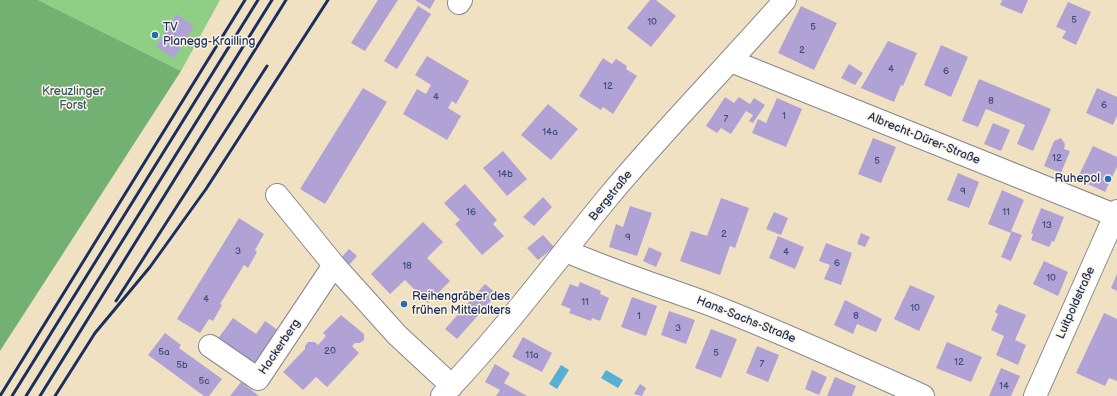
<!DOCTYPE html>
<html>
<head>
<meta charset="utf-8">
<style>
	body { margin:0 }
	canvas { display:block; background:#f0e1c2 }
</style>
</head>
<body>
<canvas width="1117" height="396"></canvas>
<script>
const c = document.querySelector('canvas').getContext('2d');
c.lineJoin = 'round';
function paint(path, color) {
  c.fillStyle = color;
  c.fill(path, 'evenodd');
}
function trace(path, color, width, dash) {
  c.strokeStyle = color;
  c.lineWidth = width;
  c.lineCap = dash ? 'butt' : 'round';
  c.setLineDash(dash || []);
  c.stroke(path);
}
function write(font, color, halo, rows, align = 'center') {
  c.font = font + ' "Balsamiq Sans",sans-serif';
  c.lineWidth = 3;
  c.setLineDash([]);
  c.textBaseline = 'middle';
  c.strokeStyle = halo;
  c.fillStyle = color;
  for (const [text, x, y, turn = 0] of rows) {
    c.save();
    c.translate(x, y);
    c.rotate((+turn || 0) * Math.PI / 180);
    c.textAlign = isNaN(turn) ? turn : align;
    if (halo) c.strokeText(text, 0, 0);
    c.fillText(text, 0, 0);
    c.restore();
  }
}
paint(new Path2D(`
	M38,0H220L181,71Z`), '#8fce85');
paint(new Path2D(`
	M0,0H38L181,71L0,351Z`), '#73b172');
paint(new Path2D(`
	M561,365L569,370L557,389L549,384Z
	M606,370L623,380L618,388L601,378Z`), '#58aed5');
paint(new Path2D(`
	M378,0H398L365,51L351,43Z
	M415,0H435L430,9Z
	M650,0H656L676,16L651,47L627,28Z
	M1002,0H1028L1022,14L1000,5Z
	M1068,2L1091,12L1076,45L1062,38L1066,31L1056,27Z
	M418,6L431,14L397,69L384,61Z
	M801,6L837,23L814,70L778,53Z
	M176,14L194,26L174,58L156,47Z
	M888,41L917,53L903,86L901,85L894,102L861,88Z
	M941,45L968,57L951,97L924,85Z
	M427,56L469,81L456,104L452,101L448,108L461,116L447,140L403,114L417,89L426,94L431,85L415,75Z
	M603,58L612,64L616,59L627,66L626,69L637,76L613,114L603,107L601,110L579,96Z
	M849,64L863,73L855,85L841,78Z
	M979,79L1051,109L1033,151L1017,144L1025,125L986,109L978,127L962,121Z
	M363,88L387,102L325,204L300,189Z
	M1097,88L1117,97V116L1113,125L1086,113Z
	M725,97L734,103L739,97L750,104L754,98L765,105L753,123L749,121L753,115L746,111L731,134L721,128L717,133L706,126Z
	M777,98L802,109L786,147L752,133L758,119L766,123Z
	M548,104L578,129L551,160L521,135Z
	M993,123L1010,130L1001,151L984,144Z
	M873,138L896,147L881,183L858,174Z
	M1061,138L1065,144L1064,149L1070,151L1061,173L1044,166L1054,141Z
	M1093,146L1117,157V167L1105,192L1077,179Z
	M503,151L527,179L507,196L483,168Z
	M958,173L979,182L969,208L947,200Z
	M465,184L497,220L493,224L504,236L482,255L455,224L460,220L444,203Z
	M1002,190L1024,200L1011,231L1022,235L1011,261L1001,257L1011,233L988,224Z
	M543,197L552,207L534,226L523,217Z
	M721,198L749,208L735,248L730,246L720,275L680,261L691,231L707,236Z
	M630,206L652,213L637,256L609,247L616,224L623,227Z
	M1041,208L1064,217L1054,242L1052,241L1049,247L1031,240L1033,234L1031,233Z
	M774,212L788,218L781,235L766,229Z
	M239,218L264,234L255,250L257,252L248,268L244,265L220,304L222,305L213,321L209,319L200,333L177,319Z
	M423,222L443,242L427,258L450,281L428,303L405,280L390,294L371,274Z
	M861,233L870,237L865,247L857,244Z
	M543,235L554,247L538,260L527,248Z
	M778,236L804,247L795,269L769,258Z
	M826,243L852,253L841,285L824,279L830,265L819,261Z
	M649,247L662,253L656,267L643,261Z
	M349,249L357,256L349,265L341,258Z
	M1044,261L1068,272L1058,296L1033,284Z
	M1117,274V291L1111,288Z
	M580,282L601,291L600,294L609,298L600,321L592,318L591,321L569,313L571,309L561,305L570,284L578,287Z
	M485,284L497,294L457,339L445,329Z
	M910,285L935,296L919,331L894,319Z
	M632,297L657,306L646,336L621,327Z
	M845,300L882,319L876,332L857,324L853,334L834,325Z
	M999,304L1026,315L1015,340L1026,345L1018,365L996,355L1004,336L991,330L998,314L995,312Z
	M669,311L695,320L686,344L661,335Z
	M1104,313L1117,319V381L1109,378L1105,386L1076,373Z
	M341,315L364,334V340L360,343H355L352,346L359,353L327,387L316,377L303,390L283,372L305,349V346L308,342H315L318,345L326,336L323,333Z
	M233,318L256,334L265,321L279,331L254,367L217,340Z
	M711,329L737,339L721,378L695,368Z
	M165,333L181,345L179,348L222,379L209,396H204L148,355Z
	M523,337L552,353L542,372L512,357Z
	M947,342L982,357L971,382L936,368Z
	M757,346L779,355L768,382L746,373Z
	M495,364L510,373L504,383L527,396H496L500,390L485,382Z
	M1001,368L1020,376L1011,396H989Z
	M812,370L827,377L819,395L805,389Z
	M835,377L856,386L852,396H827Z
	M241,382L259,396H230Z
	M640,384L646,388L642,396L634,394Z`), '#b1a2d6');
const minor = new Path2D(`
	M459,3L461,0
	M731,61L1117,216
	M277,195L334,265L397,335L452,386
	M566,251C612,271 659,286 706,303C779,331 851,364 923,396
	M210,346L258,379L334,265
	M442,396C502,334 554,263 609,196C665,129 727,66 785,0
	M1035,396L1117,211`);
trace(minor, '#868890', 24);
trace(minor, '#fff', 22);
trace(new Path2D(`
	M116,301L267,66
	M0,396L245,0
	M12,396L258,0
	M26,396L272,0
	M40,396L286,0
	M55,396L95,333L150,267L206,189L328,0`), '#1b2f5e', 3);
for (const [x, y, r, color] of [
	[155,35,4,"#1f6fb2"],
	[1108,179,4,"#1f6fb2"],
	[404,304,4,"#1f6fb2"]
]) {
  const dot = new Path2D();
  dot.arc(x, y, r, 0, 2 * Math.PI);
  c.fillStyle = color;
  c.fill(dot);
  trace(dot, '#fcf5e5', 1.5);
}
write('10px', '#404c7c', null, [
	["5",1074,20],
	["10",652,22],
	["5",813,27],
	["2",802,50],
	["4",891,69],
	["6",946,71],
	["12",608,86],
	["4",436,97],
	["8",991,101],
	["6",1104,105],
	["1",784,116],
	["7",726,119],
	["14a",550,132],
	["12",1057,158],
	["5",877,161],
	["14b",505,174],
	["9",963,191],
	["16",471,212],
	["11",1006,212],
	["13",1047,225],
	["2",724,234],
	["9",628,237],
	["3",238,251],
	["4",786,252],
	["6",837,263],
	["18",407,266],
	["10",1051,278],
	["4",206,299],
	["11",585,302],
	["10",915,308],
	["1",639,316],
	["8",856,316],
	["3",678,328],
	["20",330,351],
	["5a",164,352],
	["5",716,353],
	["11a",532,355],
	["12",959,362],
	["7",762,364],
	["5b",182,365],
	["5c",204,381],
	["14",1004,386]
]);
write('12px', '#1b2f5e', '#fcf5e5', [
	["TV",163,28],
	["Planegg-Krailling",163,42],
	["Ruhepol",1100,179,"right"],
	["Reihengräber des",412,297],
	["frühen Mittelalters",412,311]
], 'left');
write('12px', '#385768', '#fcf5e5', [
	["Kreuzlinger",73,92],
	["Forst",73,106]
]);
write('12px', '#1b2f5e', '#fcf5e5', [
	["Albrecht-Dürer-Straße",924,139,22],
	["Bergstraße",611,196,-51],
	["Luitpoldstraße",1076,303,-66],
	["Hans-Sachs-Straße",746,320,22],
	["Hackerberg",280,347,-56]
]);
</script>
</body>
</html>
